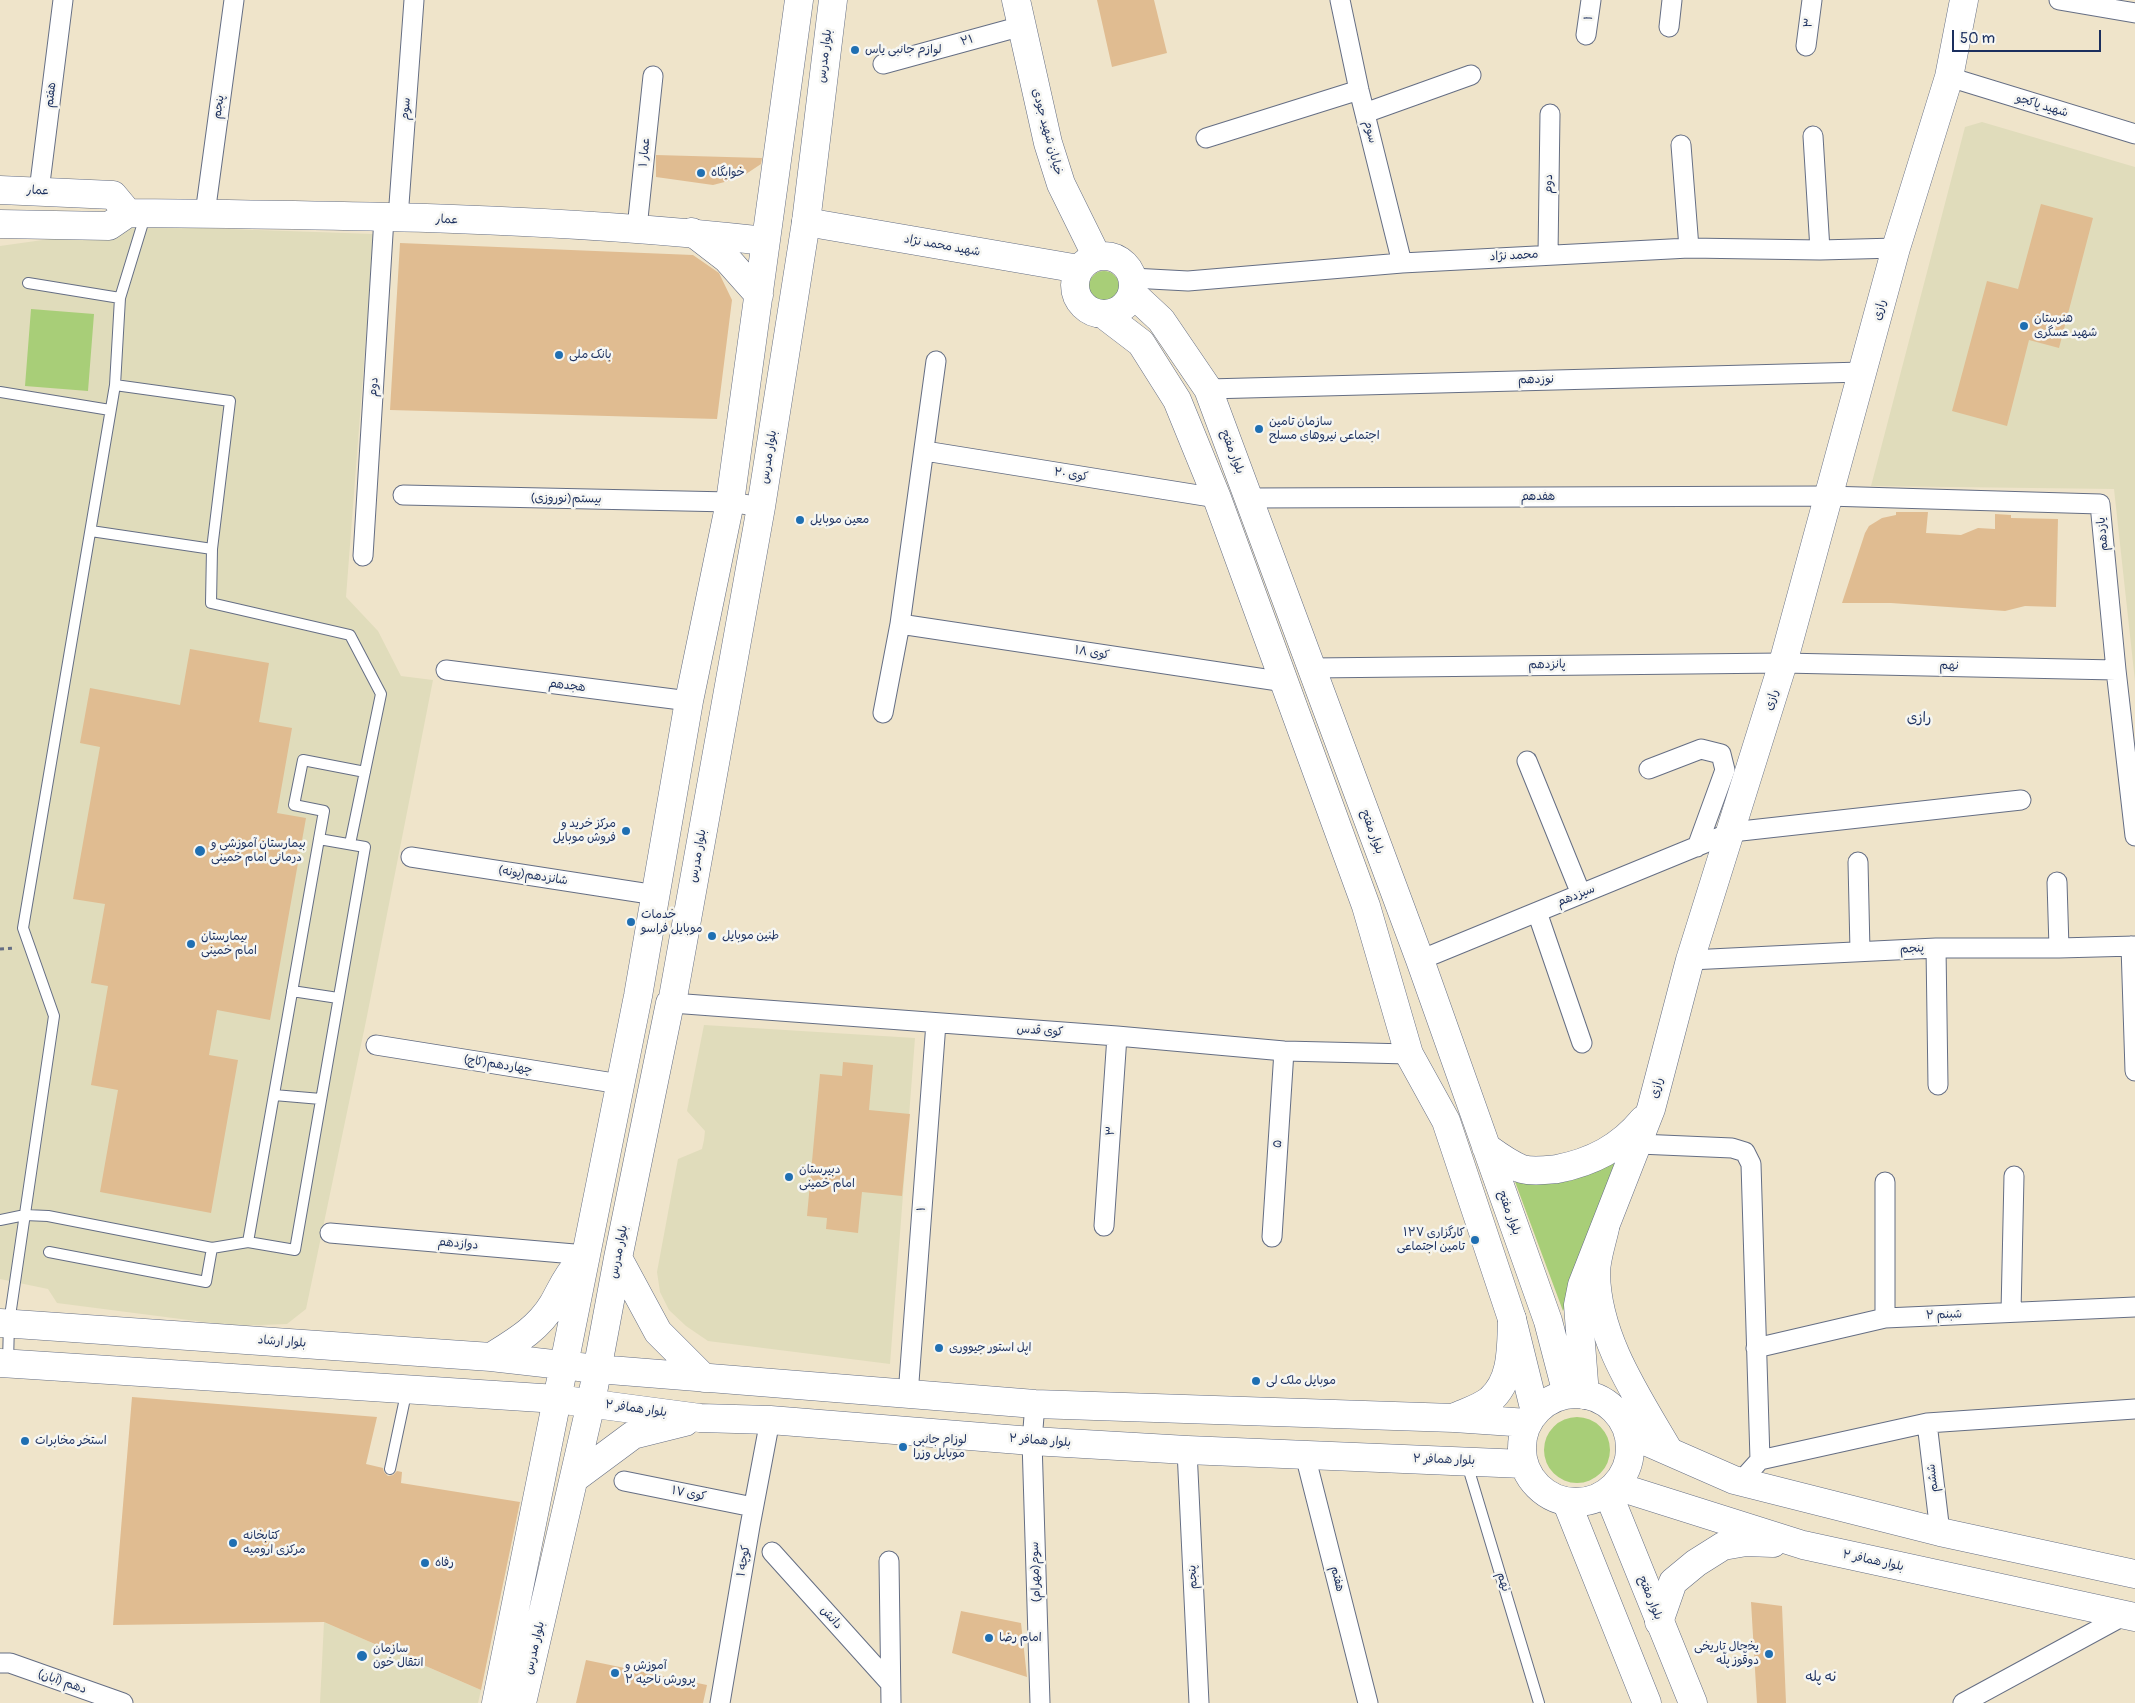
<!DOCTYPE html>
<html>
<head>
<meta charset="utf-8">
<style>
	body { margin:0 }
	#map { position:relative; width:2135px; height:1703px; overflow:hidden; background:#efe4ca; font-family:Pangolin,sans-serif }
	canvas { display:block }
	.scale { position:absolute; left:1952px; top:30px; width:149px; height:22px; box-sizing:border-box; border:2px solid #1b2f5e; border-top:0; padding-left:6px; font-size:15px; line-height:18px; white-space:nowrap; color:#1b2f5e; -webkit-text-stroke:4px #f6f6f2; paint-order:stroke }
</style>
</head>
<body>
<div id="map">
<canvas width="2135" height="1703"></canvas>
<div class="scale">50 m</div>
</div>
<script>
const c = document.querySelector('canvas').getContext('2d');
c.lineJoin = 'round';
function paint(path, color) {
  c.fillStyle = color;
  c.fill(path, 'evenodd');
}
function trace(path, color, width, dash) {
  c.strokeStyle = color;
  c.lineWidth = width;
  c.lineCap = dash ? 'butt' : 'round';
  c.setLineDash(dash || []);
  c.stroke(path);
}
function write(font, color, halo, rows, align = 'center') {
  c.font = font + ' Pangolin,"Playpen Sans Arabic",sans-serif';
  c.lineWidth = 5;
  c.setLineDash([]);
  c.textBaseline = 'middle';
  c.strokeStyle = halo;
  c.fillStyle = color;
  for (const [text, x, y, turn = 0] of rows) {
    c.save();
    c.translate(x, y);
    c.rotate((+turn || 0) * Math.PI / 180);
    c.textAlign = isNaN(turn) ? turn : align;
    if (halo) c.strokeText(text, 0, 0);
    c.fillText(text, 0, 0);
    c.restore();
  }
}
paint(new Path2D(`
	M1982,122L2135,167V681L2114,489L1871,486L1965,127Z
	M142,226L374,234L346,597L378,631L401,676L433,680L366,1021L306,1309L287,1324L235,1326L57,1303L48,1289L0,1279V246Z
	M704,1025L915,1038L890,1364L708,1341L686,1326L669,1310L660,1292L657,1272L678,1159L702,1149L704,1140L705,1131L687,1111Z
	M324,1622L481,1690L478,1703H320Z`), '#e0dcbb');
paint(new Path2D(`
	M1089 286a15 15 0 1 1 30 0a15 15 0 1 1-30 0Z
	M31,309L94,314L88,391L25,386Z
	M1631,1149L1563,1311L1514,1179Z
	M1544 1450a33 33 0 1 1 66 0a33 33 0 1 1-66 0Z`), '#a8ce78');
paint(new Path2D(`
	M1097,0H1154L1167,53L1112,67Z
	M656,155L762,158L761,164L740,178L713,185L656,177Z
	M2041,204L2093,218L2059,348L2029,340L2007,426L1952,411L1987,281L2018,289Z
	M400,243L693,255L719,273L732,300L717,419L390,410Z
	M1896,512H1928L1926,533L1961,535L1978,528L1995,529V514L2011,515V518L2058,519L2056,607L2025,606L2005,611L1891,603H1842L1865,533L1869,526L1882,518L1896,515Z
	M190,649L269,663L259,722L292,728L277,813L306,818L270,1020L217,1010L209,1055L238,1060L211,1213L100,1192L118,1090L91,1085L108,986L91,983L105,904L73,899L100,747L80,743L90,688L180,705Z
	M843,1062L873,1065L869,1110L910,1114L902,1196L862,1192L858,1233L826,1229L827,1218L807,1216L820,1074L842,1076Z
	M132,1397L377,1417L366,1464L383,1468L384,1472L388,1476L393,1475L397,1471L402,1472L401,1483L520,1502L481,1690L324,1622L113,1625Z
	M1751,1602L1782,1606L1786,1703H1757Z
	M961,1611L1021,1623L1027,1677L952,1653Z
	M586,1660L707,1685L703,1703H576Z`), '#e0bc91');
const lane = new Path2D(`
	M28,283L120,298
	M0,392L110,410
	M91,531L212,549L230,401L115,385
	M212,549L211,603L350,635L381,694L350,844
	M319,839L365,847L295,1250L248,1242Z
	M319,839L324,811L294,805L303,760L365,772
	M292,991L338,998
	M274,1095L321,1099
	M0,1220L25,1215L48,1216L212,1248L206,1282L49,1252
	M212,1248L248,1242
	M8,1362L9,1323L54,1016L23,928L115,385L120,298L142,226L144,215
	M1467,1464L1539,1703
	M390,1469L407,1389`);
const street = new Path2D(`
	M1340,0L1359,90L1402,263
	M2059,0L2135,13
	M1669,27L1672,0
	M1586,35L1591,0
	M1806,46L1812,0
	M883,64L1022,26
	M1949,77L2135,134
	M1365,113L1471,75
	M1813,136L1820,250
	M1206,138L1359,90
	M1681,145L1689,248
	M39,191L63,0
	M205,214L234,0
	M398,218L414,0
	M637,228L653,76
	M1548,254L1550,114
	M1132,278L1188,281L1402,263L1689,248L1820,250L1896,248
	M1208,389L1863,372
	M925,451L1217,498
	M403,495L730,502L761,507
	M1249,498L1827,496L2100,504L2116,670L2135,836
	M363,556L384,218
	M900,624L1285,682
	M1312,668L1783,663L2116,670
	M446,670L689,701
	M883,713L900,624L936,361
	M1527,761L1581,894
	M1649,769L1701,749L1721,754L1725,770L1697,847
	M411,857L656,895
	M1858,862L1860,951
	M2057,882L2059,948
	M1537,912L1582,1043
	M2131,946L2135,1071
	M1936,948L1938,1085
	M1420,960L1732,832L2021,800
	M1690,960L1936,948H2059L2135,946
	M672,1003L1117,1036L1284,1051L1409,1054
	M376,1045L620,1084
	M1639,1144L1732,1148L1745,1152L1751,1164L1760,1460L1741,1481
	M1885,1182V1318
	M1104,1226L1117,1036
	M330,1233L586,1255
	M1272,1237L1284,1051
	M2011,1312L2014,1176
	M1756,1348L1885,1318L2135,1307
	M908,1395L936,1023
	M1035,1404L1032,1441L1040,1703
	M1927,1423L1940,1532
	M1187,1450L1199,1703
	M1305,1455L1368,1703
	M1760,1460L1927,1423L2135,1409
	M624,1481L753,1507
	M772,1552L890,1683
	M889,1561L891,1703
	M0,1663H10L123,1703
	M720,1703L750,1526L770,1420
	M1963,1703L2125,1615`);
const secondary = new Path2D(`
	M1016,0L1048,143L1061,184L1097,257
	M0,190L113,195L128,213
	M806,222L1079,269
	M0,224L109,226L128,213C340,215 554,217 765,241
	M1075 285a29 29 0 1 1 58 0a29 29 0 1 1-58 0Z
	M1132,293L1161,320L1208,389L1420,960L1548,1321L1567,1394
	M1103,314L1141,343L1177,400L1217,498L1366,906L1409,1054L1446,1121L1512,1319L1535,1412
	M1486,1147C1497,1155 1509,1164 1522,1169C1533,1172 1547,1170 1557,1169C1592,1162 1620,1148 1643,1120
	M1585,1395L1578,1305L1582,1285L1651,1109L1690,960L1783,663L1896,248L1949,77L1964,0
	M1608,1493L1693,1703
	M1567,1503L1647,1703`);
const primary = new Path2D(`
	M692,232L727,259L759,295
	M1605,1228C1602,1242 1596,1259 1596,1273C1597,1338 1637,1396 1669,1451
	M618,1258L658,1332L704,1378
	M0,1323L491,1357L597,1369L1035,1404L1454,1418L1528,1423
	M491,1357C515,1342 538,1329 553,1304C561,1290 567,1275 578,1264
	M0,1363L557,1399L700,1418L770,1420L1032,1441L1187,1450L1524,1464
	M1522 1448a54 54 0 1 1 108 0a54 54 0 1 1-108 0Z
	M1455,1417C1466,1412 1480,1408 1490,1400C1513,1380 1511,1347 1512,1319
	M1629,1434L1734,1480L1940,1532L2135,1574
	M575,1478L633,1435L685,1422
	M1616,1486L1803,1545L2135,1617
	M1659,1622L1673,1582L1696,1563L1723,1546L1746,1542L1773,1543
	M496,1703L638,996L689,701L730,502L799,0
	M522,1703L591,1403L618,1258L670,1003H672L761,507L806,222L833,0`);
trace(lane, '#656e84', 12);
trace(street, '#656e84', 21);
trace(secondary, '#656e84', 29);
trace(primary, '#656e84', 29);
trace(new Path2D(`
	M0,949L16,948`), '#656e84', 3, [4, 4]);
trace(lane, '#fff', 10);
trace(street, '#fff', 19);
trace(secondary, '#fff', 28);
trace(primary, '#fff', 28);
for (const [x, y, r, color] of [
	[855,50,5,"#1f6fb2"],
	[701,173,5,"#1f6fb2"],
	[2024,326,5,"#1f6fb2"],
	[559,355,5,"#1f6fb2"],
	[1259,429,5,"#1f6fb2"],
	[800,520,5,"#1f6fb2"],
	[626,831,5,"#1f6fb2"],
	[200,851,6,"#1f6fb2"],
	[631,922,5,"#1f6fb2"],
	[712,936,5,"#1f6fb2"],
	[191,944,5,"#1f6fb2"],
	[789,1177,5,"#1f6fb2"],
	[1475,1240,5,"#1f6fb2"],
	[939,1348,5,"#1f6fb2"],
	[1256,1381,5,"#1f6fb2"],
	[25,1441,5,"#1f6fb2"],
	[903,1447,5,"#1f6fb2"],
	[233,1543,5,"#1f6fb2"],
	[425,1563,5,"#1f6fb2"],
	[989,1638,5,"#1f6fb2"],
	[1769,1654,5,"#1f6fb2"],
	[362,1656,6,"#1f6fb2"],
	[615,1673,5,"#1f6fb2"]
]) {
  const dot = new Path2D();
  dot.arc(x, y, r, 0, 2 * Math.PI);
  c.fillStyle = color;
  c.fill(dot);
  trace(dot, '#f6f6f2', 2);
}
write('12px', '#1b2f5e', '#f6f6f2', [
	["۱",1589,18,-83],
	["۳",1809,23,-82],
	["۲۱",967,41,-16],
	["بلوار مدرس",825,56,-83],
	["هفتم",51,95,-83],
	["شهید پاکجو",2042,106,17],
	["پنجم",219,107,-82],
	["سوم",406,109,-86],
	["خیابان شهید جودی",1047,132,75],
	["سوم",1370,132,76],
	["عمار ۱",645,152,-84],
	["دوم",1549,184,-89],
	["عمار",38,191,3],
	["عمار",447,220,2],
	["شهید محمد نژاد",942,246,10],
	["محمد نژاد",1514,256,-3],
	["رازی",1880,310,-75],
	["نوزدهم",1536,380,-1],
	["دوم",374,387,-86],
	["بلوار مفتح",1232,452,69],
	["بلوار مدرس",769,457,-81],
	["کوی ۲۰",1071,475,9],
	["هفدهم",1538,497],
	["بیستم(نوروزی)",566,499,1],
	["یازدهم",2103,534,-95],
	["کوی ۱۸",1092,653,9],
	["پانزدهم",1547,665,-1],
	["نهم",1949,666,1],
	["هجدهم",567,686,7],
	["رازی",1772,700,-73],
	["بلوار مفتح",1372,832,70],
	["بلوار مدرس",698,856,-80],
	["شانزدهم(پونه)",533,876,9],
	["سیزدهم",1576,896,-22],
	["پنجم",1912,949,-3],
	["کوی قدس",1040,1031,4],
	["چهاردهم(کاج)",498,1065,9],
	["رازی",1657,1088,-75],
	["۳",1111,1131,-86],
	["۵",1278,1144,-86],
	["۱",922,1209,-86],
	["بلوار مفتح",1509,1213,70],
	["دوازدهم",458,1244,5],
	["بلوار مدرس",619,1252,-79],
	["شبنم ۲",1944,1315,-2],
	["بلوار ارشاد",282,1342,4],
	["بلوار همافر ۲",636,1409,8],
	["بلوار همافر ۲",1040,1441,4],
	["بلوار همافر ۲",1444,1460,2],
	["ششم",1933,1478,-97],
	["کوی ۱۷",689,1494,11],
	["کوچه ۱",744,1561,-80],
	["بلوار همافر ۲",1873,1561,12],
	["سوم(مهرام)",1036,1572,-92],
	["پنجم",1193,1577,-93],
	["هفتم",1337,1579,76],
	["نهم",1503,1582,73],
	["بلوار مفتح",1650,1598,68],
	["دانش",831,1618,48],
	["بلوار مدرس",535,1648,-77],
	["دهم (آبان)",62,1682,19]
]);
write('12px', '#1b2f5e', '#f6f6f2', [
	["لوازم جانبی یاس",865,50],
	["خوابگاه",711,173],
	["هنرستان",2034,319],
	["شهید عسگری",2034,333],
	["بانک ملی",569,355],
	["سازمان تامین",1269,422],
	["اجتماعی نیروهای مسلح",1269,436],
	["معین موبایل",810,520],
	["مرکز خرید و",616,824,"right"],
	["فروش موبایل",616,838,"right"],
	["بیمارستان آموزشی و",211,844],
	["درمانی امام خمینی",211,858],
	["خدمات",641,915],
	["موبایل فراسو",641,929],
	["طنین موبایل",722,936],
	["بیمارستان",201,937],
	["امام خمینی",201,951],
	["دبیرستان",799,1170],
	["امام خمینی",799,1184],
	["کارگزاری ۱۲۷",1465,1233,"right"],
	["تامین اجتماعی",1465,1247,"right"],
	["اپل استور جيووری",949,1348],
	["موبایل ملک لی",1266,1381],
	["لوزام جانبی",913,1440],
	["موبایل وزرا",913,1454],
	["استخر مخابرات",35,1441],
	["کتابخانه",243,1536],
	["مرکزی ارومیه",243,1550],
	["رفاه",435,1563],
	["امام رضا",999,1638],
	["یخچال تاریخی",1759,1647,"right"],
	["دوقّوز پلّه",1759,1661,"right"],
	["سازمان",373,1649],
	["انتقال خون",373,1663],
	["آموزش و",625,1666],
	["پرورش ناحیه ۲",625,1680]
], 'left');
write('14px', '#1b2f5e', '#f6f6f2', [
	["رازی",1919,718],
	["نه پله",1821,1677]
]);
</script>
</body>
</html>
